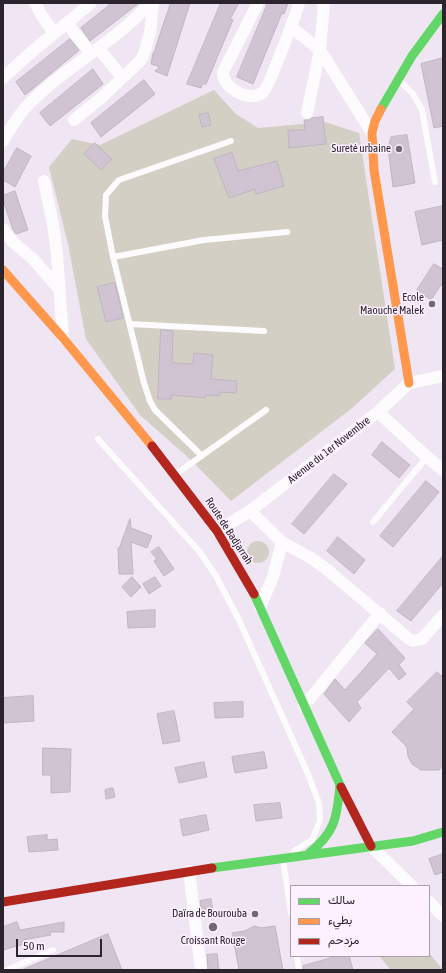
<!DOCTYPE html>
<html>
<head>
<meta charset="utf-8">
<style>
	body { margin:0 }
	#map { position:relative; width:446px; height:973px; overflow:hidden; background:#f0e5f2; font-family:"Asap Condensed",Vazirmatn,sans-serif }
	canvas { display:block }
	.frame { position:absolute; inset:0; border:4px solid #2c242d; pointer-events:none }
	.legend { position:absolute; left:290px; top:885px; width:140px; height:72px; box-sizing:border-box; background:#fdf0ff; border:1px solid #a99eab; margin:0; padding:5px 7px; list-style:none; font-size:12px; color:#2c242d }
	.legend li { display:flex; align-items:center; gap:8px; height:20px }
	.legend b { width:20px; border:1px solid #a99eab }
	.scale { position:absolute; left:16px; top:939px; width:86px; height:18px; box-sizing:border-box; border:2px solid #2c242d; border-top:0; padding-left:5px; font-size:12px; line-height:14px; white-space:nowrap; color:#2c242d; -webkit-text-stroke:3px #fdf0ff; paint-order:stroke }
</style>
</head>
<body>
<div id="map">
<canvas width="446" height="973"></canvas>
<div class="frame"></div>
<ul class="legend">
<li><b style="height:5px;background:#63d668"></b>سالك</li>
<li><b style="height:5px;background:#ff974d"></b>بطيء</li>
<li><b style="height:5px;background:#b3261e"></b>مزدحم</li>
</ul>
<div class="scale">50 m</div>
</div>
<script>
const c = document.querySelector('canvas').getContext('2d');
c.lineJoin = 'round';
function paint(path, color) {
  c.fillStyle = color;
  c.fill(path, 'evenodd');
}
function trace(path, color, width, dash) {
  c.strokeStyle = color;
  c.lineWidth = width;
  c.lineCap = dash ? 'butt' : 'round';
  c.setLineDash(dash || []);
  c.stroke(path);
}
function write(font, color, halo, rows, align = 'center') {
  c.font = font + ' "Asap Condensed",sans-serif';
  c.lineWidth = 3;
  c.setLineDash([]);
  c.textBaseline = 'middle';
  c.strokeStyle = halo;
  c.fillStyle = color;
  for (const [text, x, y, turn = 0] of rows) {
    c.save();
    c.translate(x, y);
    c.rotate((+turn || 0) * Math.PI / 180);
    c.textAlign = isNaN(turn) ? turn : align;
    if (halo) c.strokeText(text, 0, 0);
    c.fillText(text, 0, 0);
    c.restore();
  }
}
paint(new Path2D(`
	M214,90L236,114L258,128L325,122L359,133L395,369L351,409L231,501L191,460L140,415L86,339L68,244L49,167L72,139L100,145Z
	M247 552a11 11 0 1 1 22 0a11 11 0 1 1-22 0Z
	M429,953L443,970H391L379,956H429Z`), '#d3cfc4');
const building = new Path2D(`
	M112,3H139L90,41L81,28Z
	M171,3H190L167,76L155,71L160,67L151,64L153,53H154L163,25Z
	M221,3H239L230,19L233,20L206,84H202L201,88L187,84Z
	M268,3H288L284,14L282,13L253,84L237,77Z
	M70,39L79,50L77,52L25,95L16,82Z
	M443,58V126L434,128L421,64Z
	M93,69L103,84L50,126L40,113Z
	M144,80L155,94L101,137L91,123Z
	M208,113L211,125L202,127L199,115Z
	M323,117L326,144L289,148L288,130H305L304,120H309L312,118Z
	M407,135L415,183L393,187L388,148L391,137Z
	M95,143L112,159L101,170L84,154Z
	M17,148L31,156L15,187L3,180V173Z
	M232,153L238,171L277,161L284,186L256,194L255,189L229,198L214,159Z
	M15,191L28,230L16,234L13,230L3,200V196Z
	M443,206V240L422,245L415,212Z
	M434,264L443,269V282L431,300L417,290Z
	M115,283L123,318L106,322L97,287Z
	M161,330L173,331L172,363L193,364L194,353L213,355L211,379L237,381L236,393L220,392V396L205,395V398L171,395V399H158Z
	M382,442L410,465L399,478L372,455Z
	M334,474L347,484L304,534L292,524Z
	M426,481L439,492L393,547L380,536Z
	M130,519L131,528L152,536L147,548L131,542L133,574H119L118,548H119Z
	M338,537L365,560L354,574L327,551Z
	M159,547L174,569L164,576L154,561L157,559L151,552Z
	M443,556V583L411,621L397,611Z
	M132,577L141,587L131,597L122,587Z
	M155,577L161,586L149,594L143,584Z
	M155,610V627L128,628L127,612Z
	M378,629L405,658L399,665L406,674L399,680L389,668L357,702L361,708L349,722L324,694L335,679L345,690L377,654L365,643Z
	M437,672L443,677V765L439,770H421L412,764L408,756L407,747L392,732L414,709L407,702Z
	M33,696L34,721L3,723V698Z
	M243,702V717L215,718L214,703Z
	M174,711L180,741L163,744L157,714Z
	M43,748L71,749L70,792L51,793V775H43Z
	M264,752L267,768L235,773L232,757Z
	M204,762L207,777L179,783L175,768Z
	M113,788L115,797L106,799L105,790Z
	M280,803L282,818L256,821L254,805Z
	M206,815L209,830L183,836L180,820Z
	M47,835V840L57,839L58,850L29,852L27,837Z
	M443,854V872L435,875L429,859Z
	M211,899L213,912L202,914L200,901Z
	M17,922L20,930L64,922V932H50L51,935L23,940L24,944L3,950V927Z
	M255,926L261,928L275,926L283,970H239L232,933L244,931Z
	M108,934L122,970H22Z
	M217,954L219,970H208L207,955Z
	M338,956H349L353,970H303V966Z`);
paint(building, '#d0c3d2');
trace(building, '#beb6c0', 1);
trace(new Path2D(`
	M399,80L413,94L422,110L435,182
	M113,257L204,240L287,232
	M130,324L264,331
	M98,439L199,551L216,576L239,620L308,774L319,803L320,820L312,840L294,851
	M202,456L155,410L150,401L144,383L113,257L105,216L106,195L119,180L231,141
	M176,474L266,410
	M373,522L427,457
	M283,860L291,913
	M297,956L299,970
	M7,970L53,950`), '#fdfbfd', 6);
trace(new Path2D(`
	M35,3L42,16L54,33
	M258,3L223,72C222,88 251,104 263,92C268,87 271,77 274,70C283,48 292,26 299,3
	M324,3L320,50L372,133
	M67,23L91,54
	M291,27L320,50L307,113
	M98,48L122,77
	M3,78L28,55L91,3
	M74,120L101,98L137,64L143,57L150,33L153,3
	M3,141C10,130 17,116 27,106C64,67 115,43 150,3
	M44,181L53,224L57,254L63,338
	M3,229L13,242L33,259L60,290
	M378,412L427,457L443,470
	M250,511L282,542L311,558L324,567L409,639L413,641L422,639L443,615
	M217,531L250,511L378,412L409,383L443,376
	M260,607L273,577L282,542
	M304,706L380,613
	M371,846L412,886
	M189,871L201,970
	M429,902L443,916`), '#fdfbfd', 12);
trace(new Path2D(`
	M381,109L412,56L443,14
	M254,594L341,787
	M308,854C335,833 337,818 340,785
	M212,868L413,841L443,832`), '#63d668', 9);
trace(new Path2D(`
	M381,109L375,121L372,133L374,170L409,383
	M3,270L63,338L152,446`), '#ff974d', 9);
trace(new Path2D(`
	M152,446L217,531L254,594
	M341,787L371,846
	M3,902L212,868`), '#b3261e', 9);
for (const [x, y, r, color] of [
	[399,149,4,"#716872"],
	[432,304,4,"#716872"],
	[255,914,4,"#716872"],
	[213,927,5,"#716872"]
]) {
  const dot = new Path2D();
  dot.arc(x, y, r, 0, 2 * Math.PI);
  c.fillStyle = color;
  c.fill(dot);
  trace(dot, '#fdf0ff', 1.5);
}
write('11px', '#2c242d', '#fdf0ff', [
	["Sureté urbaine",391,149],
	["Ecole",424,298],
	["Maouche Malek",424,311],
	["Daïra de Bourouba",247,914],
	["Croissant Rouge",213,941,"center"]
], 'right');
write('11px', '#2c242d', '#fdf0ff', [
	["Avenue du 1er Novembre",329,450,-38],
	["Route de Badjarrah",229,531,57]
]);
</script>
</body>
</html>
